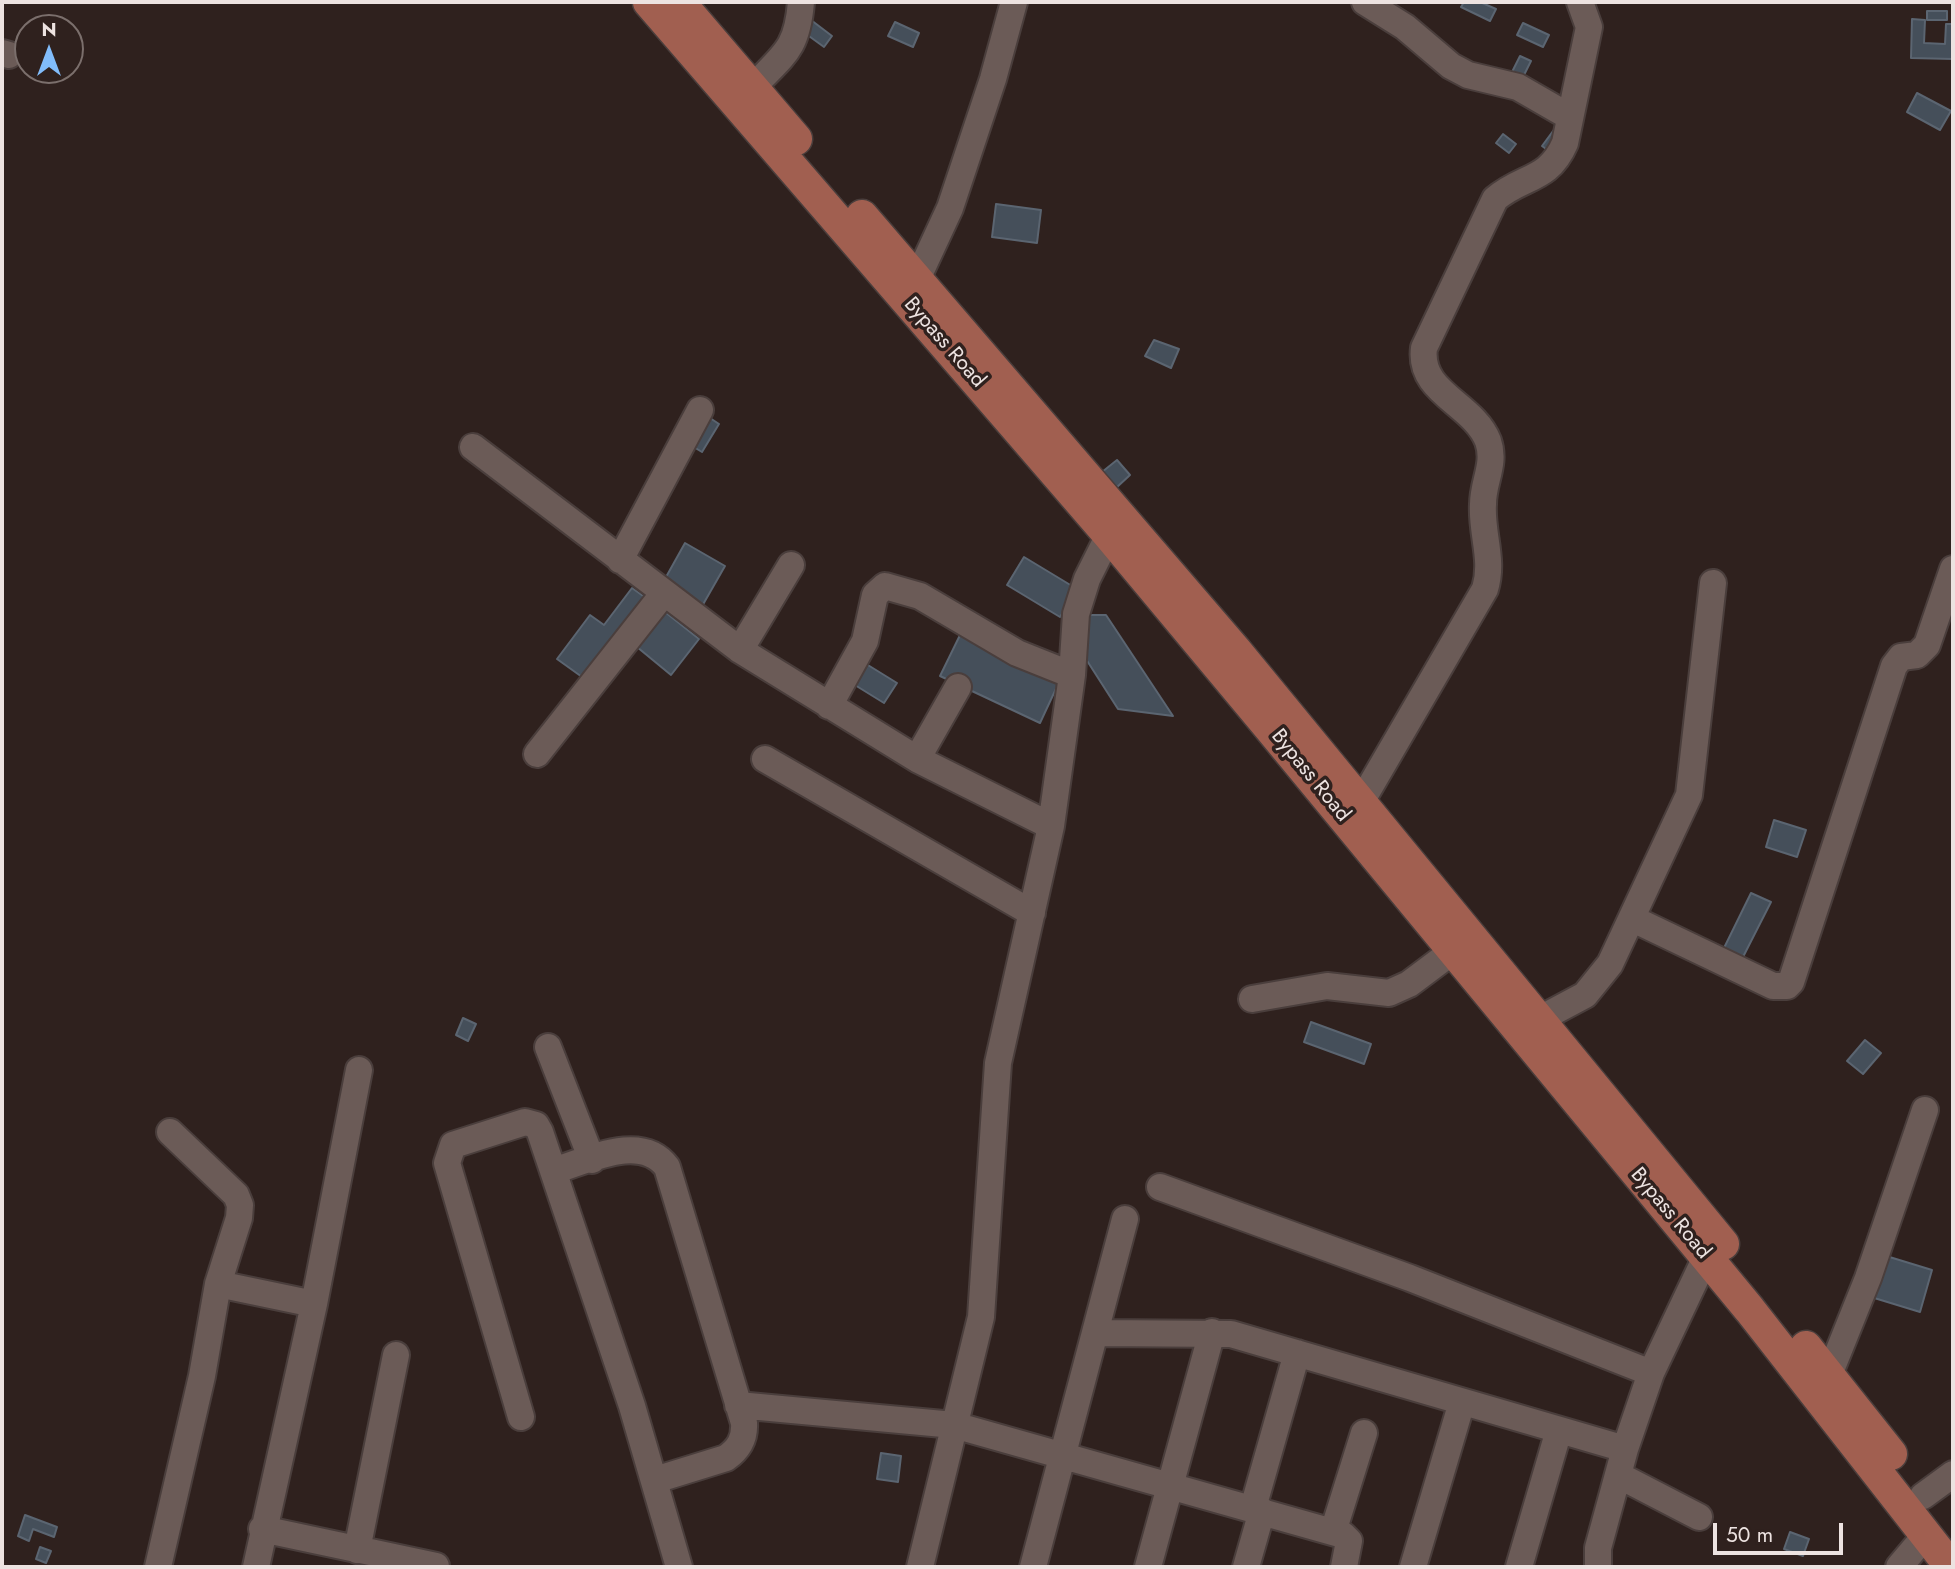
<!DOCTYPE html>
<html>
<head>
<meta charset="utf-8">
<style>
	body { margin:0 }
	#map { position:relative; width:1955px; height:1569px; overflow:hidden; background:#2f211e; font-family:Jost,sans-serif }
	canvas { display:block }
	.frame { position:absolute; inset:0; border:4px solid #ede3e1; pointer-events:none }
	.north { position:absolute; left:14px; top:14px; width:70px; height:70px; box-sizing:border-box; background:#2f211e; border:2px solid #7b6f6c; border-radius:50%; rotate:0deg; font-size:19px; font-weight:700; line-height:28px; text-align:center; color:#ede3e1 }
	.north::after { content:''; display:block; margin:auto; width:24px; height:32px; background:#81bcfa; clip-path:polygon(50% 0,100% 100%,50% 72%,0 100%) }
	.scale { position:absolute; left:1713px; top:1523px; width:130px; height:32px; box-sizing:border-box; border:4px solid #ede3e1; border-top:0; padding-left:9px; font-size:21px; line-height:24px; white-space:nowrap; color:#ede3e1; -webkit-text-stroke:5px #2f211e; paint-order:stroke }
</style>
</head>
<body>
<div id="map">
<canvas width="1955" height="1569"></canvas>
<div class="frame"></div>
<div class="north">N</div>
<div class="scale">50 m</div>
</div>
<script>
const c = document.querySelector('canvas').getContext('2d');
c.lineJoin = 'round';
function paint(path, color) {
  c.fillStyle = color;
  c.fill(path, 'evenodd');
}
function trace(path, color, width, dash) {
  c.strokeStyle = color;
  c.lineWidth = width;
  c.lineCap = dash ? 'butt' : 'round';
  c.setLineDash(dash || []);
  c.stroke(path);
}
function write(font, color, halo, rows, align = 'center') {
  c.font = font + ' Jost,sans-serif';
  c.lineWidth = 7;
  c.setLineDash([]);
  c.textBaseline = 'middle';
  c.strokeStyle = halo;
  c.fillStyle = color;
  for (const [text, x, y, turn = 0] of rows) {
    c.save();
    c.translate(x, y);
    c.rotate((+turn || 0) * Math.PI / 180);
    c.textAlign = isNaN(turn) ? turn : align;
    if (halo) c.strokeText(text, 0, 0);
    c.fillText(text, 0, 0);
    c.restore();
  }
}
const building = new Path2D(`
	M1464,2H1480L1496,9L1490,21L1461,7Z
	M1927,11H1947V20H1927Z
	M1912,19L1925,20L1924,43L1945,44L1946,24H1953V59L1911,58Z
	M811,20L832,36L824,47L802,31Z
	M895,22L919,33L913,47L888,36Z
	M1523,23L1549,35L1543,47L1517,35Z
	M1520,56L1531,61L1523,77L1512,72Z
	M1917,93L1951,111L1940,130L1907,112Z
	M1556,127L1550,152L1542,146Z
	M1503,134L1516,144L1509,153L1496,143Z
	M996,204L1041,210L1037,243L992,237Z
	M1154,340L1179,349L1171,368L1145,356Z
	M710,418L719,424L702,452L692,446Z
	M1117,460L1130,475L1116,488L1102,472Z
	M685,543L725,566L701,608L661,586Z
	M1024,557L1077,589L1060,617L1007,585Z
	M632,588L650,601L589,682L557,659L590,615L604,625Z
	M665,612L699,639L671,675L637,647Z
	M1084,615H1106L1173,716L1118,709L1084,656Z
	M962,631L1061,678L1040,723L940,676Z
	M863,662L897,683L884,703L850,682Z
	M1774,820L1806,830L1797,857L1766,847Z
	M1751,893L1771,902L1742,959L1723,950Z
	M463,1018L476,1024L468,1041L456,1035Z
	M1311,1022L1371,1044L1364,1064L1304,1042Z
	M1865,1040L1881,1053L1863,1074L1847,1061Z
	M1883,1255L1932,1270L1920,1312L1871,1297Z
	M881,1453L901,1456L898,1482L877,1479Z
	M25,1515L57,1527L54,1537L33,1529L29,1541L18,1536Z
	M1790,1532L1809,1539L1803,1556L1784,1549Z
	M40,1547L51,1551L46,1563L36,1559Z`);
paint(building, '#454f5a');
trace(building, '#5b6571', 2);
const minor = new Path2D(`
	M1365,2L1405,27L1451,66L1468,75L1518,87L1570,117
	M2,53L9,55
	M752,88C784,54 797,50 801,2
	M918,277L950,208L993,79L1014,2
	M473,447L740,650L917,759L1051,826
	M620,560L700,410
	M740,650L791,565
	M829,706L865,641L875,595L885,586L920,596L1017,653L1072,675
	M537,754L664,593
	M765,759L1032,913
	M917,759L958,687
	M1361,802L1485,589C1494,560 1481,533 1483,504C1483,481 1496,464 1488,441C1473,403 1418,393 1424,348L1495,199C1523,175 1548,182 1565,143L1589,27L1580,2
	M1633,919L1773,986H1787L1791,982L1894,666L1901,657L1917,655L1927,645L1953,569
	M1252,999L1327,986L1389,993L1409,984L1453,951
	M1540,1019L1585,995L1610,964L1689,795L1713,583
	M548,1047L592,1160
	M553,1171C587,1161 641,1132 667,1167L744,1423C745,1439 739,1449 726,1458L655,1480
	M1160,1187L1410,1278L1651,1373
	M218,1284L314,1304
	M1097,1333L1231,1334L1625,1449
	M1829,1375L1868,1278L1925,1110
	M738,1405L954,1425L1343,1535L1349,1541L1344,1567
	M521,1417L447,1163L453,1145L525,1122L536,1125L540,1132L632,1406L679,1567
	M1618,1475L1699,1517
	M1923,1496L1953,1474
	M1253,1508L1297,1353
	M262,1529L436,1566
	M1333,1532L1364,1433
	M357,1550L396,1355
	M158,1567L202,1376L218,1284L239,1218L240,1205L236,1195L170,1132
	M256,1567L314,1304L359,1070
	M920,1567L981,1317L998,1063L1051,826L1072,675L1076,614L1087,579L1109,535
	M1033,1567L1125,1219
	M1148,1567L1212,1332
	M1246,1567L1262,1511
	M1413,1567L1462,1402
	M1519,1567L1559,1430
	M1598,1567V1548L1625,1449L1651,1373L1706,1257
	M1899,1567L1926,1535`);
const major = new Path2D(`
	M649,2L1109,535L1269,727L1750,1310L1951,1567
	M679,2L796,139
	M862,216L1236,651L1723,1244
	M1806,1347L1891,1454`);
trace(minor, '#4a3e3c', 30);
trace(major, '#4a3e3c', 35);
trace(minor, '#6b5b57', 26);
trace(major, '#a15f50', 32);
write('21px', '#ede3e1', '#2f211e', [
	["Bypass Road",944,343,49],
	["Bypass Road",1310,776,51],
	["Bypass Road",1670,1214,50]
]);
</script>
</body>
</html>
